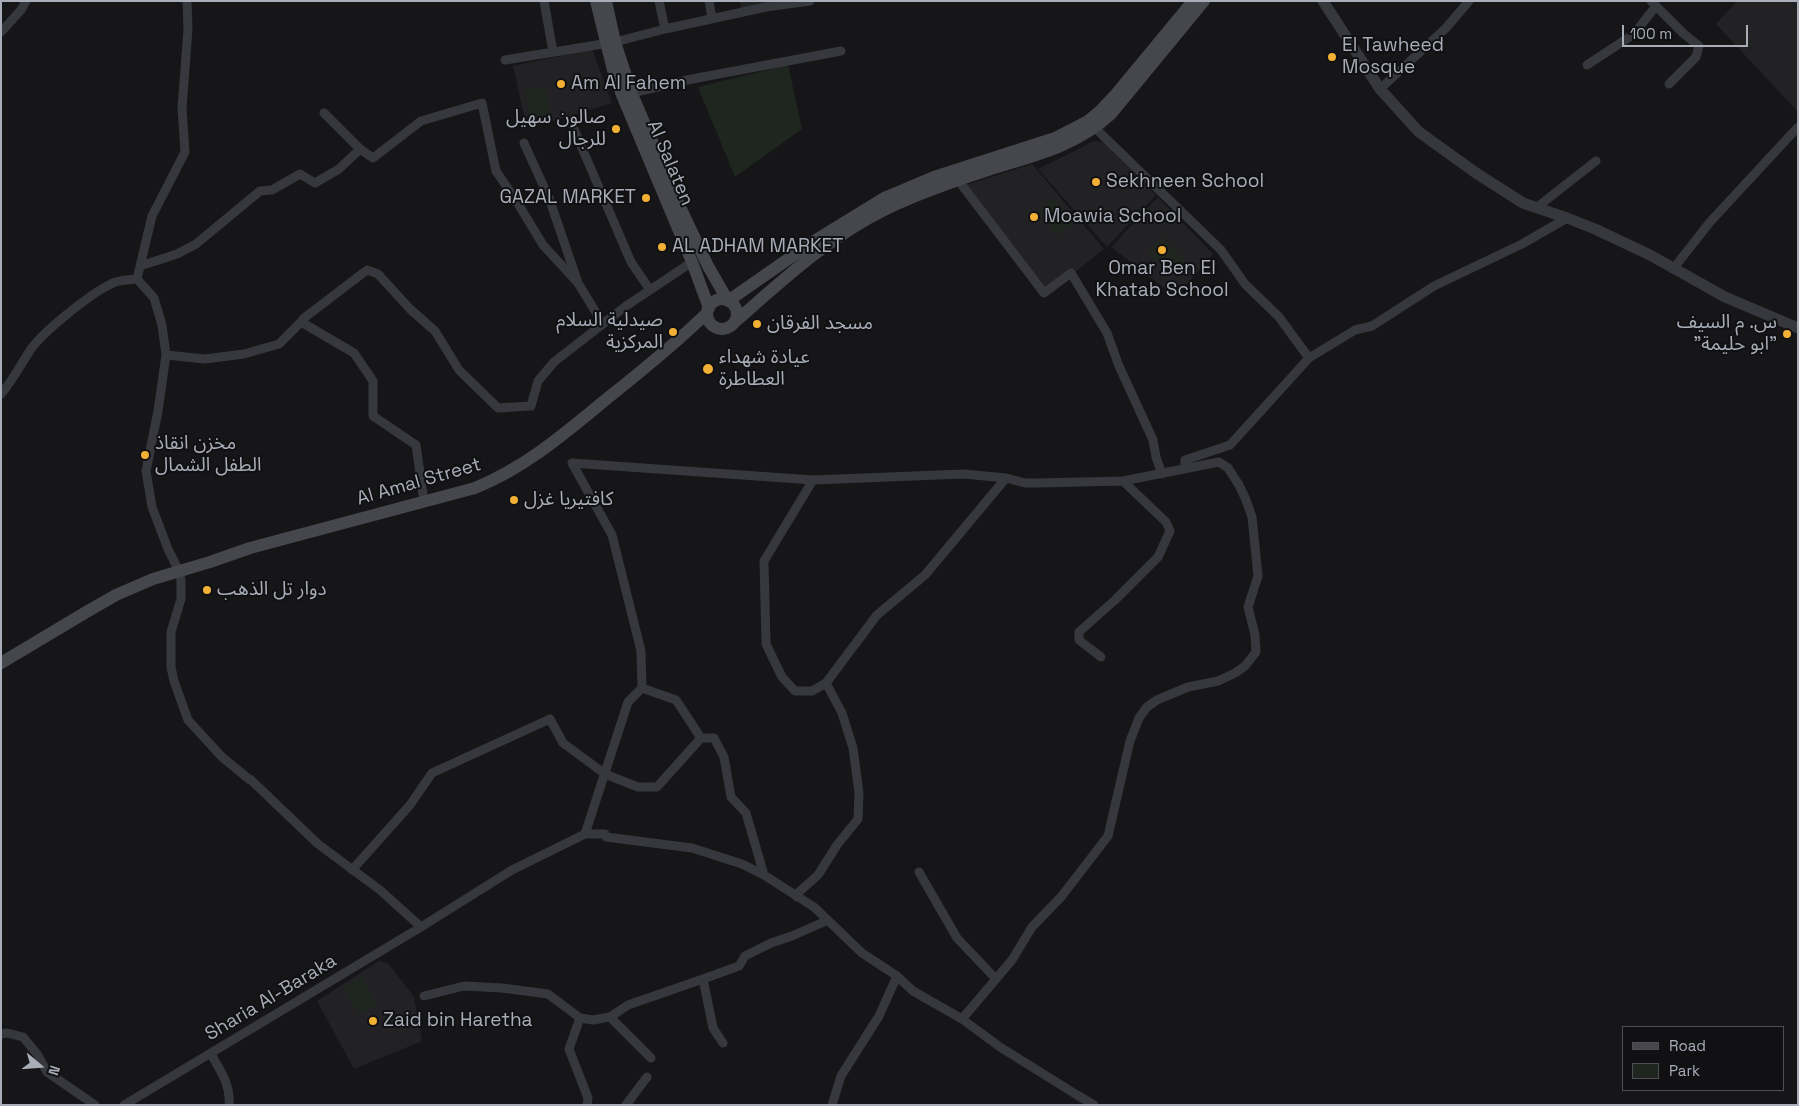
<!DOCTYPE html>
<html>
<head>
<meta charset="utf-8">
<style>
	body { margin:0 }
	#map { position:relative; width:1799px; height:1106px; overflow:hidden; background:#161618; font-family:"Space Grotesk",sans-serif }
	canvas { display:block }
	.frame { position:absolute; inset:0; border:2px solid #a8adb8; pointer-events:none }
	.legend { position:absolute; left:1622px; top:1026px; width:162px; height:65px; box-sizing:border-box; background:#111113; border:1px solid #4d4f55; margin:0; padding:6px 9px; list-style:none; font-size:15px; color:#a8adb8 }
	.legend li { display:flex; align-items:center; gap:10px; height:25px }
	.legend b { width:25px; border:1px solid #4d4f55 }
	.north { position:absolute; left:15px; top:1041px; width:50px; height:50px; -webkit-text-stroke:4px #111113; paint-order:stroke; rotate:108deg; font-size:14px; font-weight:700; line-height:20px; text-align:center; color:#a8adb8 }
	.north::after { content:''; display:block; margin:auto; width:18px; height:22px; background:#a8adb8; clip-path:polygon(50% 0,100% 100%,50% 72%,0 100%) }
	.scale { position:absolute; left:1622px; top:25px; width:126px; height:22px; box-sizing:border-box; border:2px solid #a8adb8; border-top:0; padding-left:6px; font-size:15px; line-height:18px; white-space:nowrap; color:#a8adb8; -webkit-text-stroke:4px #111113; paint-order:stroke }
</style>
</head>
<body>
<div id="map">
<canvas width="1799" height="1106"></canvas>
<div class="frame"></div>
<ul class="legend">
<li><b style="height:6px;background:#45474d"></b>Road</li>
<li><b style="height:14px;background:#1e261f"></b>Park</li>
</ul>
<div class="north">N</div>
<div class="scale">100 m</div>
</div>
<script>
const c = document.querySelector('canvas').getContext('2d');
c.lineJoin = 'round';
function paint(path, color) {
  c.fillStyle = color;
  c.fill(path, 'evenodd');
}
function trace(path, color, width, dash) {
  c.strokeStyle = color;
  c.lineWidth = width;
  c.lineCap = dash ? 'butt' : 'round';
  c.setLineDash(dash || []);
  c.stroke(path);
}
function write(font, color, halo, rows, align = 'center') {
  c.font = font + ' "Space Grotesk","Noto Sans Arabic",sans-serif';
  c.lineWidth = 4;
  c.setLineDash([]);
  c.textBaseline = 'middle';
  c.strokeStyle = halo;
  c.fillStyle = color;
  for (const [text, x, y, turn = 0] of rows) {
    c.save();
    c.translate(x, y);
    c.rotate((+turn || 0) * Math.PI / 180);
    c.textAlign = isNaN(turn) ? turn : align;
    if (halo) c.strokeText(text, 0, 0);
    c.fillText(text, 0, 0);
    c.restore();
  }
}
paint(new Path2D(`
	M740,1H778L741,10Z
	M1737,1H1798L1797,111L1716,24Z
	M592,49L612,103L527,129L513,66Z
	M1094,141L1106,143L1156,195L1107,247L1038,169Z
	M1032,164L1104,249L1049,293L966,185Z
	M1158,197L1213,254L1176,297L1111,247Z
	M379,961L388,963L414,997L422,1041L354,1069L317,1001Z`), '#222225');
paint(new Path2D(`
	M788,65L802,129L735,177L698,87Z
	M545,87L551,117L530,121L525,90Z
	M1053,198L1073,223L1057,236L1037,211Z
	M1162,237L1185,260L1171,274L1148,251Z
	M361,977L377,1004L360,1015L344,988Z`), '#1e261f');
trace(new Path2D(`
	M544,1L553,52
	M659,1L665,29
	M709,1L712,18
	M1656,6L1684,34L1699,46L1696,57L1669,84
	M1,32L21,10L26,1
	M505,60L615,42L665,29L766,7L810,1
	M1587,65L1634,34L1656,6L1651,1
	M1380,89L1446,28L1469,1
	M627,94L692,79L841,51
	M324,113L360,149L373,158L421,121L482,103L496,171L517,202L543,245L578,283
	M570,120L631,262L650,290
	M1095,128L1221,250L1245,284L1279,317L1309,358
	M524,143L549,198L578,283L603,324
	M958,180L1044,293L1071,273L1107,333L1119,366L1153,440L1156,457L1162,474
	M1536,208L1596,161
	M140,266L177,254L196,244L260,191L272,190L300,174L315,183L339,169L360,149
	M1673,269L1710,222L1798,127
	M137,279L152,216L185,152L182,108L188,29L187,1
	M301,322L304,318L367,270L378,274L410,309L435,331L459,370L498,408L531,406L538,381L554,362L626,306L692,262
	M166,355L205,359L244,354L279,344L301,322L354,353L373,381V416L416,445L424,502
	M1,394C13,380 21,364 31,349C44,331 90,294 111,284C118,280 129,280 137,279L154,298L162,325L166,355L158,411L146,471L152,507L168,549L179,571L181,580V599L171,632V667L174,681L188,720L222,757L250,780V779L318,844L380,890L421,927
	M572,463L813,480L964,474L1006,478L1025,483H1038L1123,481L1219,462L1228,468L1239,485L1246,500L1252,517L1258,576L1248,607L1255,635L1256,652L1245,666L1235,673L1218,681L1188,687L1157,700L1147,707L1139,718L1130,741L1108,836L1061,897L1032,927L1012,960L962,1019
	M572,463L612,535L641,651L642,688L628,702L585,834
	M1185,469V460L1230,445L1309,358L1355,330L1372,326L1434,286L1522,244L1567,218
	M813,480L764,561L766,644L782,677L795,691H812L826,683L877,615L925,575L1006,478
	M1101,657L1079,640V632L1115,600L1158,557L1170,531L1166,522L1123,481
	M642,688L676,700L701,738H714L724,757L731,797L746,813L764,875
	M352,870L410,805L432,773L550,719L563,743L605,774L638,787H657L701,738
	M919,872L957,938L996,979
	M797,897L799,892L818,875L837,845L858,819L859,793L853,748L842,713L826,683
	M703,979L739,966L745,956L771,943L792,936L828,920
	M424,996L464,986L502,988L548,994L580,1018L593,1020L610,1017L628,1005L703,979L713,1028L723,1043
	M610,1017L651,1058
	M580,1018L569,1049L588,1098L587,1105
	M1,1034L7,1033L23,1037L37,1054L47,1072L95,1105
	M211,1054C220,1070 231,1085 229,1105
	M124,1105L421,927L512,870L585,834H605L606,837L692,848L742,864L764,875L814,907L862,953L897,976L913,991L962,1019L1000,1047L1077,1095L1094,1105
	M626,1105L647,1077
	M832,1105L841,1076L879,1016L897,976`), '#37383d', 9);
trace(new Path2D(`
	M1323,1L1380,89L1419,132L1476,173L1523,203L1567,218L1595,229L1650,255L1725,297L1798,328`), '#37383d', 11);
trace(new Path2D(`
	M596,1L613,70L622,95L692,262L709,308
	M606,1L615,42L632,94L681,209L708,266L728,301L814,241L884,198L934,177L1055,138L1088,121L1099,112L1116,94L1193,1
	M707 314a15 15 0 1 1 30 0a15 15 0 1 1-30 0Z
	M736,321C784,279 830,236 888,208C920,193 954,181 988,170C1035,155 1073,148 1111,114L1204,1
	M1,663L88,611L116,595L153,579L210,562L250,548L475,488C528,466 565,433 609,397C643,370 676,343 707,313`), '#45474d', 12);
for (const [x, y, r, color] of [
	[1332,57,5,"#f2b134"],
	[561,84,5,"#f2b134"],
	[616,129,5,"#f2b134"],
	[1096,182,5,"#f2b134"],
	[646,198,5,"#f2b134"],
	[1034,217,5,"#f2b134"],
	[662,247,5,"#f2b134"],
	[1162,250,5,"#f2b134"],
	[757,324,5,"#f2b134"],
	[673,332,5,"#f2b134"],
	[1787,334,5,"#f2b134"],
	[708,369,6,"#f2b134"],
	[145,455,5,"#f2b134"],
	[514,500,5,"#f2b134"],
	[207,590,5,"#f2b134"],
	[373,1021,5,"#f2b134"]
]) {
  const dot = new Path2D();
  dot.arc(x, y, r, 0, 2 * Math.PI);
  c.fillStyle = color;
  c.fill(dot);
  trace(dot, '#111113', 2);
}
write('19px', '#a8adb8', '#111113', [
	["El Tawheed",1342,46],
	["Mosque",1342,68],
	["Am Al Fahem",571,84],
	["صالون سهيل",606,118,"right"],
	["للرجال",606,140,"right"],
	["Sekhneen School",1106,182],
	["GAZAL MARKET",636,198,"right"],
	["Moawia School",1044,217],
	["AL ADHAM MARKET",672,247],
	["Omar Ben El",1162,269,"center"],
	["Khatab School",1162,291,"center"],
	["صيدلية السلام",663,321,"right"],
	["المركزية",663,343,"right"],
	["س. م السيف",1777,323,"right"],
	["\"ابو حليمة\"",1777,345,"right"],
	["مسجد الفرقان",767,324],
	["عيادة شهداء",719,358],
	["العطاطرة",719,380],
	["مخزن انقاذ",155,444],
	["الطفل الشمال",155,466],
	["كافتيريا غزل",524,500],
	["دوار تل الذهب",217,590],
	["Zaid bin Haretha",383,1021]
], 'left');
write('19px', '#a8adb8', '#111113', [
	["Al Salaten",670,163,67],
	["Al Amal Street",419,482,-16],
	["Sharia Al-Baraka",271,998,-31]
]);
</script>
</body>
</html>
